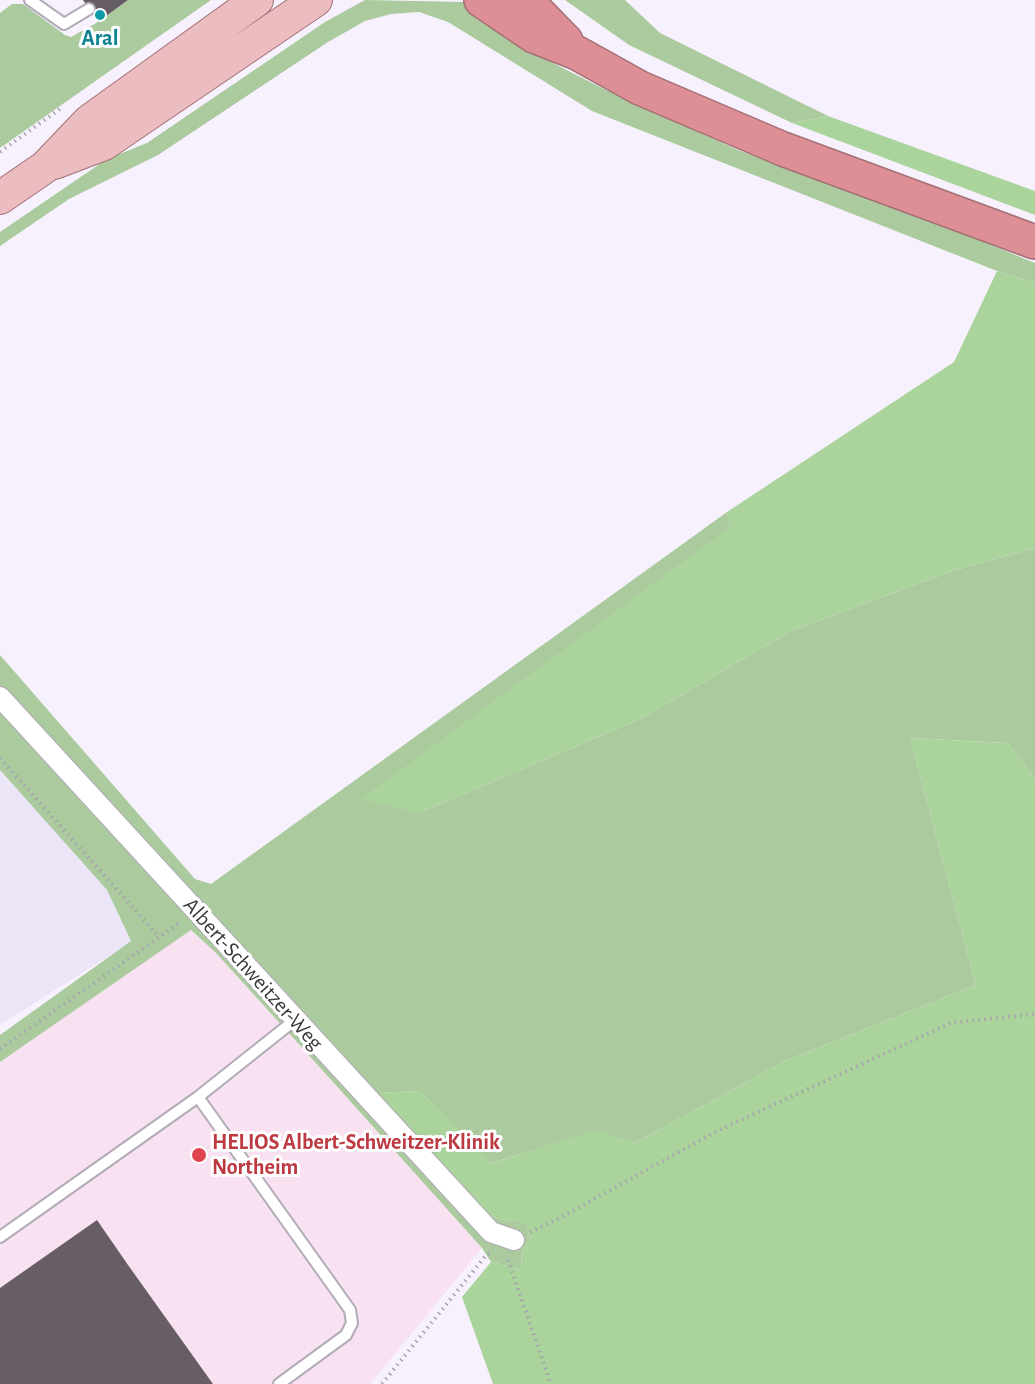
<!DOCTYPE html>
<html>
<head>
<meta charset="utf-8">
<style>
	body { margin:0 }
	canvas { display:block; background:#f6f1fd }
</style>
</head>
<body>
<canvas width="1035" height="1384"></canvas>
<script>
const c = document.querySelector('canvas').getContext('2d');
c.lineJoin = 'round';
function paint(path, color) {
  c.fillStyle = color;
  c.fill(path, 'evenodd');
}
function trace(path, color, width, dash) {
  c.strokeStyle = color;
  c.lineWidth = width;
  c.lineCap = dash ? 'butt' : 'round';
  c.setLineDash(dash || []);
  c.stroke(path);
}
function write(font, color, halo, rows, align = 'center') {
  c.font = font + ' "Alegreya Sans",sans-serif';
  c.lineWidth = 6;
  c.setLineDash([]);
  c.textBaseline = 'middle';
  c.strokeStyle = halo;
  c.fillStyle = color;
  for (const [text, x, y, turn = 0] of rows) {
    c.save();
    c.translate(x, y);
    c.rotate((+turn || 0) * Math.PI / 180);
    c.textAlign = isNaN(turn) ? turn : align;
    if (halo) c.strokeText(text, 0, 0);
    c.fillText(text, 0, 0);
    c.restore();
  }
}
paint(new Path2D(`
	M0,770L107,890L131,942L0,1025Z`), '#ece4f7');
paint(new Path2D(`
	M190,930L216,953L297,1042L482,1248L370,1384H0V1062Z`), '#f8e2f1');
paint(new Path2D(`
	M128,0H211L0,148V13L12,4H23L65,35L71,37L98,22Z
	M365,0L465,2L547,60L604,89L738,150L923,217L1035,263V283L997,271L592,111L448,22L419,12L391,14L365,21L328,42L158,155L69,199L0,246V232L107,159L147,143L325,22Z
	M565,0H625L660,33L828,116L792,123L629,45Z
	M727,512L730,527L419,813L642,718L791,631L952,571L1035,548V779L1008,743L910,738L976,985L785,1061L635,1143L596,1131L491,1163L419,1091L380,1093L485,1214L507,1221L525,1222L530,1239L522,1251L521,1269L491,1262L482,1248L297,1042L216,953L191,930L0,1062V1035L131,941L107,890L0,770V655L195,879L211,884Z`), '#abcb9f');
paint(new Path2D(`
	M828,116L1035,191V215L792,123Z
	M997,271L1035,283V548L952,571L791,631L642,718L419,813L361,799L730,527L727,512L954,362Z
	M910,738L1008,743L1035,779V1384H493L462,1297L491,1262L521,1269L522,1251L530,1239L525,1223L507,1221L485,1214L379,1093L419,1091L492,1163L596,1130L635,1143L785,1061L976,985Z`), '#abd39c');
paint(new Path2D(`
	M83,0H128L98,22Z
	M97,1220L128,1265L213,1384H0V1288Z`), '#665d65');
const lane = new Path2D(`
	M30,0L64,24L89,9
	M198,1097L350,1310L352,1323L346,1335L279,1384
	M0,1237L198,1097L295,1020`);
const street = new Path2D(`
	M0,697L491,1232L514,1240`);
const primary = new Path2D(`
	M54,163L104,144L316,0
	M0,198L45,167L89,121L257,0`);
const highway = new Path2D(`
	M481,0L534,36L577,53L640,88L783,149L1035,242
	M526,0L566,41`);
trace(lane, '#b0abb6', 14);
trace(street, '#b0abb6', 22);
trace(primary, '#a47076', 34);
trace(highway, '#a47076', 36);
trace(new Path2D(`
	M0,152L61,108
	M0,758L159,937
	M0,1049L181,922
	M530,1232L558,1219L717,1131L951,1023L1035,1014
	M508,1260L551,1384
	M382,1384L487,1254L490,1253`), '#a6a3ac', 4, [1.5, 4.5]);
trace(lane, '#fff', 10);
trace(street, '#fff', 20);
trace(primary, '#ebbcc0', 32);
trace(highway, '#de8f96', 33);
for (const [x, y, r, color] of [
	[100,15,6,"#0f9aa8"],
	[199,1155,8,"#e0444e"]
]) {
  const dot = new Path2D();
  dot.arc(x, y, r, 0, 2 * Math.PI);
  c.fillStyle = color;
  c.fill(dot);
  trace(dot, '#fff', 2);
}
write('bold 22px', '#0d838f', '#fff', [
	["Aral",100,38]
]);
write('22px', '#38363b', '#fff', [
	["Albert-Schweitzer-Weg",253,974,48]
]);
write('bold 22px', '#be3a42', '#fff', [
	["HELIOS Albert-Schweitzer-Klinik",212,1142],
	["Northeim",212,1167]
], 'left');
</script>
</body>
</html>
